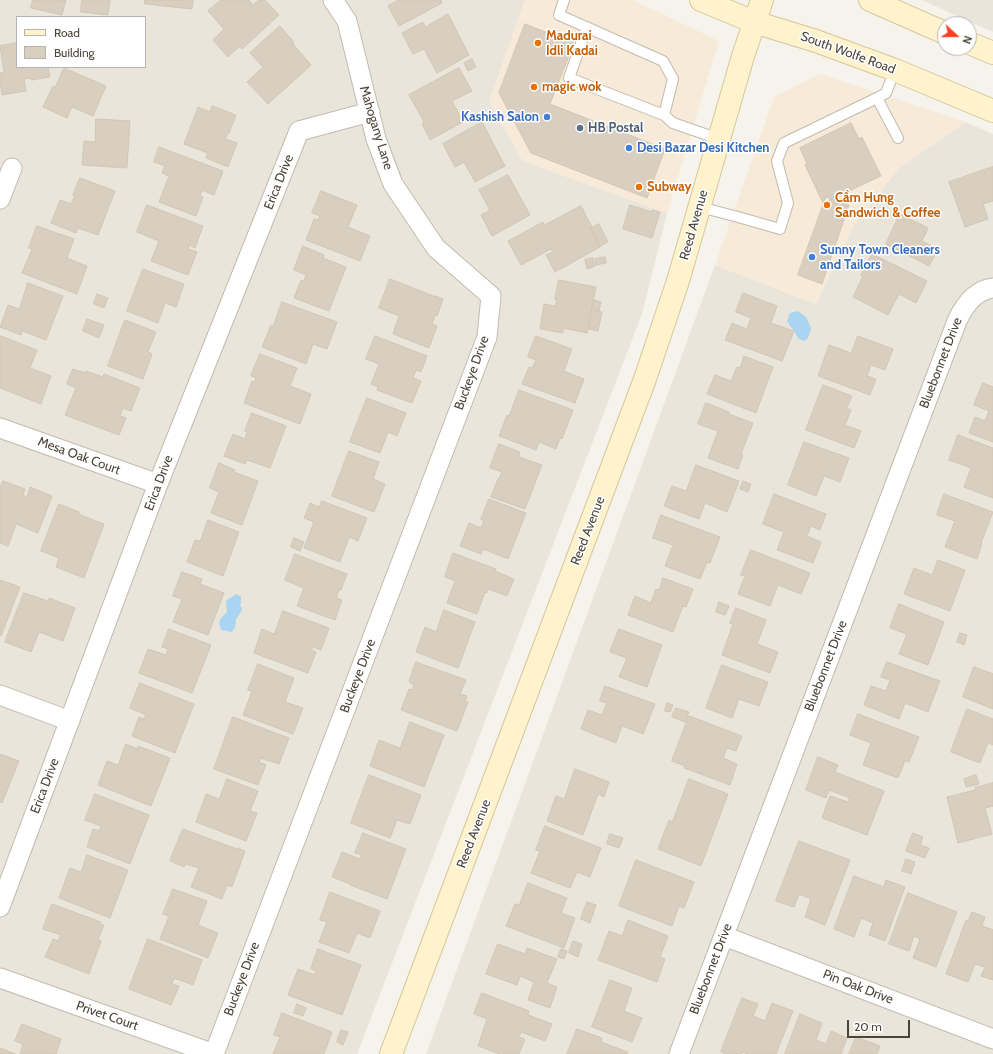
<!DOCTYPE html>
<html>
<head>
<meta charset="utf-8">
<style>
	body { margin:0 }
	#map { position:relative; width:993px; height:1054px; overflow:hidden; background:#f6f3ec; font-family:Cabin,sans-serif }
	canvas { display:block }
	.legend { position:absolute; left:16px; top:16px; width:130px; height:52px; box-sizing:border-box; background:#fff; border:1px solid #b7b4b0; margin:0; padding:5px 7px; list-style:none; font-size:12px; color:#4b4439 }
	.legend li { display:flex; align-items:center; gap:8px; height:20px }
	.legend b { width:20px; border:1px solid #b7b4b0 }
	.north { position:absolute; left:937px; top:16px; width:40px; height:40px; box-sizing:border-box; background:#fff; border:1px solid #b7b4b0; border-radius:50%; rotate:111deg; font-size:11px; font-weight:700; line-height:16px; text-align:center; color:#4b4439 }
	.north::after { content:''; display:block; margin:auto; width:14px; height:18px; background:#fc3f1d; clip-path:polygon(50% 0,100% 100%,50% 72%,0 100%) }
	.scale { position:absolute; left:847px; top:1020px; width:63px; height:18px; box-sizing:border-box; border:2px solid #4b4439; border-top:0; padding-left:5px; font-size:12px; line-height:14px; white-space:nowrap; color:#4b4439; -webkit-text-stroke:3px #fff; paint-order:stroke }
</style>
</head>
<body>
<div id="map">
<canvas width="993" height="1054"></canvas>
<ul class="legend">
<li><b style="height:5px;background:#fff3cd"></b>Road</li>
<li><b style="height:11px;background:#d8cfc1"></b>Building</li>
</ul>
<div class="north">N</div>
<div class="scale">20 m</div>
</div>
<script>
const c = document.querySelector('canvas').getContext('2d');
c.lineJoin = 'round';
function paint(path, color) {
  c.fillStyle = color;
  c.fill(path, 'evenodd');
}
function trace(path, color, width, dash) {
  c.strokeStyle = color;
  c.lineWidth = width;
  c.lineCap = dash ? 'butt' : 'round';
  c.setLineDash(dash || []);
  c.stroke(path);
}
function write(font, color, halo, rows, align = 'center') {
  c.font = font + ' Cabin,sans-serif';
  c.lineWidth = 3;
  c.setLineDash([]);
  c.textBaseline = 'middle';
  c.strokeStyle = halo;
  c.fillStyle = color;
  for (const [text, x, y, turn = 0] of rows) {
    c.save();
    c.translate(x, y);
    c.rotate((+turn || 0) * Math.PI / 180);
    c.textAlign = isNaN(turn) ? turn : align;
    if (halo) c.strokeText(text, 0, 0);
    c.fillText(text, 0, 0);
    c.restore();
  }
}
paint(new Path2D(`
	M0,0H525L489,102L523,161L667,213L642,314L357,1054H0ZM17,17H145V67H17Z
	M922,0H993V32Z
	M966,122L993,134V1054H426L715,265L816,304L854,225L899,168Z`), '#eae5da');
paint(new Path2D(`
	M525,0H633L719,41L667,213L523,161L489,102Z
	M820,74L966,122L899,168L854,225L816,304L715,265L774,97Z`), '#f7ead8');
paint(new Path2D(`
	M798,311L806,317L811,328L808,338L804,341L799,339L787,321L790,313Z
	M236,594L241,597V603L240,606L242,608L241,612L236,619L235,628L230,633L229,631L221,630L219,623L221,618L227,612L226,601C229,598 233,597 236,594Z`), '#a9d4f2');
const building = new Path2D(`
	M33,0H66L62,15L31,8Z
	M82,0H110L108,15L81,12Z
	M145,0H193L192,9L145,4Z
	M221,0H249L253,5L259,0H265L279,15L242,49L240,46L228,57L213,40L224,29L208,11Z
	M399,0H441L442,3L399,26L388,6Z
	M448,14L469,55L437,73L424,49L413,54L402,33L423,22L425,27Z
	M525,24L574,43L550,104L665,149L647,198L531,153L499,93Z
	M280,26L294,42L293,44L311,65L268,104L247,82L263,67L250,53Z
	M17,43V67H48L50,77L32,80L31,78L24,79L26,91L2,95L0,82V73L4,72L0,46Z
	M472,59L476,67L468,71L464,63Z
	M64,68L106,86L93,116L72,107L67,118L43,107L53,86L55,87Z
	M459,68L472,91L452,101L463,122L430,140L422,124L424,122L409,95Z
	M212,106L236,115L229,133H228L225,139L237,143L228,167L206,158L208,153L184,144L198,107L210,112Z
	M96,119L130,121L127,168L82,165L84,141L95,142Z
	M482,122L505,166L475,182L464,162L455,167L443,144Z
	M851,123L859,139L862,137L881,176L823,203L805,165L807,164L800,148Z
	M159,147L223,171L214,195L202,190L200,196L203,197L196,216L159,202L169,176L162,173L165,166L154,162Z
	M993,167V201L983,204L988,219L965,227L949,182Z
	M508,175L530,215L492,236L481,215L490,210L479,190Z
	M80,178L115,191L98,235L78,228L76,233L51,223L60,200L71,204L75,195H73Z
	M321,191L357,205L348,227L370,236L360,261L306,240L314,219L318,220L320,216L312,213Z
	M826,197L849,205L822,284L798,275Z
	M147,205L203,226L195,248L189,245L188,249L197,252L188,275L151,261L159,241L137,232Z
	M630,205L652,212V210L660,212L652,238L623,229Z
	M581,206L592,227L590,228L600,247L555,272L546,255L553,252L551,249L521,265L508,241L543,222L544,225Z
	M900,214L928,228L922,241L938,249L929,266L886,244Z
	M599,224L608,242L600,246L591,228Z
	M37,226L74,239L67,258L87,266L77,294L22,273L32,249L29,248Z
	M303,246L324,255L323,258L346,267L329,311L294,298L301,280L304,281L306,275L294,270Z
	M872,254L927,281L916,303L899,294L888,315L853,297L863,276L861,275Z
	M605,257L606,263L596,265L595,259Z
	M593,258L595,266L587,269L585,260Z
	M143,269L184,284L176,307L165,303L158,323L127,311Z
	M390,279L436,297V296L443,299L437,316L435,315L432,324L437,326L429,348L393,334L399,316L379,308Z
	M559,280L596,287L587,333L563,328V333L540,329L544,304L555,306L557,299H555Z
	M28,283L63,296L46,340L22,331L21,335L0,327L8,305L19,309Z
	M743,293L777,306L771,323L794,331L782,361L725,340L732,323L747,329L751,318L736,312Z
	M97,294L108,298L104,308L94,304Z
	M594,300L601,302L599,311L592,310Z
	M282,302L337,322L327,349L313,344L306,364L262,347L271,325L273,326Z
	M592,310L602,312L598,331L589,329Z
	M87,319L104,325L99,338L83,331Z
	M125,320L156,332L148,352L152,354L143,379L108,366Z
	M1,336L37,350L30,368L51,376L41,404L0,388V339Z
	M375,336L427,356L421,372L416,370L413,378L421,381L412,403L377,390L378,387L371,384L379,364L366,359Z
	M536,336L572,349L564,371L584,379L575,403L522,384L529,367L532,368L536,360L528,357Z
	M858,336L893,349L885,370L871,365L867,376L876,379L870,395L818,376L829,345L851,353Z
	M260,354L297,368L290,386L311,394L300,424L244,403L252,381L255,382L256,378L251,376Z
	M744,356L773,367L756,413L707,394L715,375L731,381L737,367L740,368Z
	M73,369L85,373L86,371L103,377L104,374L140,388L131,411L123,408L120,416L126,418L119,435L65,415L76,388L67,384Z
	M983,383L993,387V442L969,433L975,417L985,421L989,411L974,405Z
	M823,385L852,396L847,408L851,410L845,425L861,431L854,448L806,430Z
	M519,390L573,410L562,439L560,438L556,449L539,442L536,450L499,436L507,415L509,416Z
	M367,398L406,413L397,436L388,432L380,453L350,442Z
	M706,403L729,412V414L753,423L741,454L743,455L738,469L708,458L718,431L698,424Z
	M252,413L286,426L270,468L247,460L245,464L224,456L233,434L245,439L247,432L245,431Z
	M958,435L993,448V498L964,487L971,468L949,460Z
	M804,442L849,458L840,482L824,476L816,496L788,485Z
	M499,444L520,452L519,457L542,465L525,509L491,497L498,479H499L502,472L490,468Z
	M349,451L379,462L373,479L385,484L374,512L332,496Z
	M219,463L235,470L234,472L258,481L242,525L211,513L219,492L210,488Z
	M696,465L739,481L727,512L705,503L699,519L664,506L672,486L686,491Z
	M3,481L25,489L23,495L27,497L30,487L52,496L38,533L16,524L8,546L0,543V488Z
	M743,481L751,484L748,492L740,489Z
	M774,494L826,514L820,530L811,526L807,536L821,542L813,563L777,550L784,532L763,524Z
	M944,494L993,512L981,543H982L977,559L945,547L955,521L937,515Z
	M489,499L526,513L508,559L483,549L481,554L460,546L469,523L481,528L484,520H481Z
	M322,501L367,518L358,541L349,537L340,562L304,548L314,522L304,518L310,503L319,507Z
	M59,504L79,512L78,514L104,524L84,578L56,567L59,558L41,551Z
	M661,515L720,537L710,563L707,562L700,579L665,566L673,545L653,538Z
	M208,520L239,532L223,576L187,562L195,540L200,541Z
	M294,538L304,542L300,551L291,547Z
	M751,550L810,573L801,594L778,585L770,606L738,594L745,576L741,575Z
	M453,553L496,569L495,571L514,579L507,596L488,589L487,593L485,592L477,614L447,603L455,581L445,577Z
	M295,554L347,574L341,590H339L336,598L342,600L335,620L297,606L304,588L285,580Z
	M938,560L965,570L950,611L904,594L914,568L932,575Z
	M182,572L202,579L200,584L224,593L208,635L173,622L182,599L173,596Z
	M663,578L693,589L686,607L683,606L673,632L628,615L635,596L651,603L656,589L659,590Z
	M0,580L20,587L1,636L0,635Z
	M24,593L48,601L49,598L75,608L63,641L39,632L31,652L5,642Z
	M719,602L729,606L725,615L716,612Z
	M899,604L944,622L928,665L899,654L907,634L890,628Z
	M736,608L766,620L757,644L778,652L770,673L722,655L733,624L730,623Z
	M444,610L475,622L458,668L416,652L425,627L436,632Z
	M283,611L329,628L321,650L313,647L311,650L316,652L308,673L254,653L262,629L274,634Z
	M169,629L211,645L192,693L139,673L148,649L166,655L168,649L162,647Z
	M619,629L662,645L647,687L619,677L627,658L610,652Z
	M960,633L967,635L964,645L957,642Z
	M416,662L466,680L460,694L467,696L465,701L468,702L457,731L401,710L409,689L412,690L414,685L409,682Z
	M887,662L940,681L928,712L905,703L899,719L864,705L871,686L886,691L890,680L881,677Z
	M258,664L294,678L285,702L303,708L293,734L243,715L252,691L248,690Z
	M722,665L768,682L759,706L739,699L732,718L706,708Z
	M974,667L993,674V709L963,697Z
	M140,683L194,704L175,753L132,736L139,717L144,719L146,715L130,708Z
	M605,686L655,704L643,734L622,726L616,743L581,729L588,710L602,715L607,703L600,701Z
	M667,703L673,705L670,712L665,711Z
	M676,708L689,712L685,722L672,717Z
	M967,709L993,719V745L988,743L980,763L951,752Z
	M858,714L919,737L909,762L905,761L898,778L863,765L871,743L850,735Z
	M689,716L742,736L736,751L727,748L723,758L737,764L730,785L684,768L685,766L672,761Z
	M233,717L289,738L279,764L260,758L259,762L266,765L258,785L214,769Z
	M410,722L444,735L424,787L370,766L379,740L400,748Z
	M126,744L137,749L138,746L170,758L151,806L98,785L107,761L118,765Z
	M0,754L19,761L2,803L0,802Z
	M818,757L838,765L835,772L884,791L867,835L822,818L830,796L848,802L850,798L829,790L826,798L806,790Z
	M575,769L609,782L604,797L598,794L583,835L547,821L556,796L564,799Z
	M369,775L421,795L410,824L397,820L390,838L351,823Z
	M976,775L979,784L966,787L964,779Z
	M227,779L258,791L250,811L257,813L246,841L196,822L206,794L219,799Z
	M689,779L728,794L701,866L658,849L669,820L672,822Z
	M993,783V806L985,808L992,834L958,843L947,797L975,790V788Z
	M95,794L149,815L130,864L87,847L93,829L99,831L101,826L85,820Z
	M545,826L601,848L590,877L577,872L570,888L531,873L540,851L536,850Z
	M183,829L237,849L238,848L245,851L232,887L227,885L222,899L191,887L199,868L185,864L184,867L170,861Z
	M363,833L406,849L387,899L350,885V884L332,877L342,852L360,859L361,855L355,853Z
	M913,833L923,837L920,845L929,848L925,858L906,851Z
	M610,834L623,838L619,848L607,844Z
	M799,841L850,860L825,925L805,917L811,899L799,894L794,907L776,901Z
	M87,855L128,870L110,918L59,898L70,868L81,872Z
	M906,859L915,862L911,874L902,871Z
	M636,860L694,882L684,908L679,906L672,926L619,906Z
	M854,876L884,887L886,880L905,887L885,941L869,935L873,923L861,918L854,937L834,929Z
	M528,883L567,898L561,913L575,918L564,948L506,926L515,904L519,905Z
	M173,889L207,901L198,925L218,933L208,958L160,939L169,916L163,914Z
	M330,892L380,911L370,938L357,933L349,953L319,942L327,922L320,920Z
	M908,893L957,912L936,967L913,958L920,939L914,936L909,951L889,944Z
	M587,902L596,905L590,923L581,919Z
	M52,904L101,922L100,924L104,925L98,940L101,941L89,974L45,957L53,939L58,941L61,935L43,929Z
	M972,912L985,917L982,926L993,930V980L981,976L985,967L975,964L968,982L946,974L966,920L968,921Z
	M628,920L668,936L660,957L665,959L657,982L598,960L609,931L622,936Z
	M148,939L202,960L193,985L174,978L172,984L179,986L171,1005L129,989Z
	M573,941L582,944L578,957L569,953Z
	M498,944L525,954L527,948L557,959L547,983L557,987L550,1008L528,1000L534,982L520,976L517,985L486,974Z
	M318,949L361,965L342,1015L288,995L298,969L315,975L316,971L311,969Z
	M561,949L567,951L564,959L558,957Z
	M610,980L632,988L624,1011L642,1018L632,1042L592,1027Z
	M482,993L529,1011L528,1015L552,1024L545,1041L521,1032L519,1037L525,1039L519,1054H500L478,1046L487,1019L474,1014Z
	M742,998L758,1004L753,1016L765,1021L772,1003L793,1011L776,1054H748L742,1052L741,1054H726L721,1052Z
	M297,1004L306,1008L303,1016L294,1013Z
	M282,1013L332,1032L324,1054H273L280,1037L274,1035Z
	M800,1014L822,1023L816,1040L826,1044L831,1031L847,1038L841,1054H785Z
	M22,1024L61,1039L56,1054H20L23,1044L15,1041Z
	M577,1029L602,1038L601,1042L628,1052L627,1054H567Z
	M341,1030L348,1032L343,1045L337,1042Z
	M856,1037L880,1046L877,1054H849Z
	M0,1048L16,1054H0Z`);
paint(building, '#d8cfc1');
trace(building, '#d3c7b4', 1);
const lane = new Path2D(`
	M564,0L559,15L663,61L673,79L664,115L673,123L719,139
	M587,27L569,78L664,115
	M877,98L898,138
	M700,207L738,217L780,229L788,203L777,161L784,143L877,98L886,93L895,70`);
const street = new Path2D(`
	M0,199L12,168
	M0,428L158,484
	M0,695L70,721
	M0,907L158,484L299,131L370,112
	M724,936L993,1039
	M0,978L214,1054
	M214,1054L487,337L491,296L436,248L393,184L376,139L347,21L333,0
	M679,1054L957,321C964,306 975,290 993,288`);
const secondary = new Path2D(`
	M701,0L754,22L816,41L895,70L993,111
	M870,0L945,33
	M969,43L993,53
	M391,1054L645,379L678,281L743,56L762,0`);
trace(lane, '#c2bbae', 12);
trace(street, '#c2bbae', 21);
trace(secondary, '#d6c79b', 24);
trace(lane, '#fff', 10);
trace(street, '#fff', 19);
trace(secondary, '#fff3cd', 22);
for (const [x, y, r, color] of [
	[538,43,4,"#e8710a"],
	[534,87,4,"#e8710a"],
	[547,117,4,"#3f7fe0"],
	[580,128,4,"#5c6f8a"],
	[629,148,4,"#3f7fe0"],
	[639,187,4,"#e8710a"],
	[827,205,4,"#e8710a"],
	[812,257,4,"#3f7fe0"]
]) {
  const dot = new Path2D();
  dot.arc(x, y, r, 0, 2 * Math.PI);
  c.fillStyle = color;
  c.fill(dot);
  trace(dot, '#fff', 1.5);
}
write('bold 13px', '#c56008', '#fff', [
	["Madurai",546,36],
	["Idli Kadai",546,51],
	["magic wok",542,87],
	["Subway",647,187],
	["Cẩm Hưng",835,198],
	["Sandwich & Coffee",835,213]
], 'left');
write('13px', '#4b4439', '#fff', [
	["South Wolfe Road",848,53,20],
	["Mahogany Lane",376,128,73],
	["Erica Drive",279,182,-68],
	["Reed Avenue",694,225,-74],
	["Bluebonnet Drive",941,363,-69],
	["Buckeye Drive",472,373,-70],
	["Mesa Oak Court",79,456,20],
	["Erica Drive",159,483,-69],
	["Reed Avenue",588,531,-69],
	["Bluebonnet Drive",826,666,-69],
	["Buckeye Drive",358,676,-69],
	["Erica Drive",45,786,-69],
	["Reed Avenue",474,834,-69],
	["Bluebonnet Drive",711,969,-69],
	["Buckeye Drive",242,979,-69],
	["Pin Oak Drive",858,987,21],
	["Privet Court",107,1016,19]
]);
write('bold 13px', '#366cbe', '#fff', [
	["Kashish Salon",539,117,"right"],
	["Desi Bazar Desi Kitchen",637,148],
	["Sunny Town Cleaners",820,250],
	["and Tailors",820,265]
], 'left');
write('bold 13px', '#4e5e75', '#fff', [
	["HB Postal",588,128]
], 'left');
</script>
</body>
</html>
